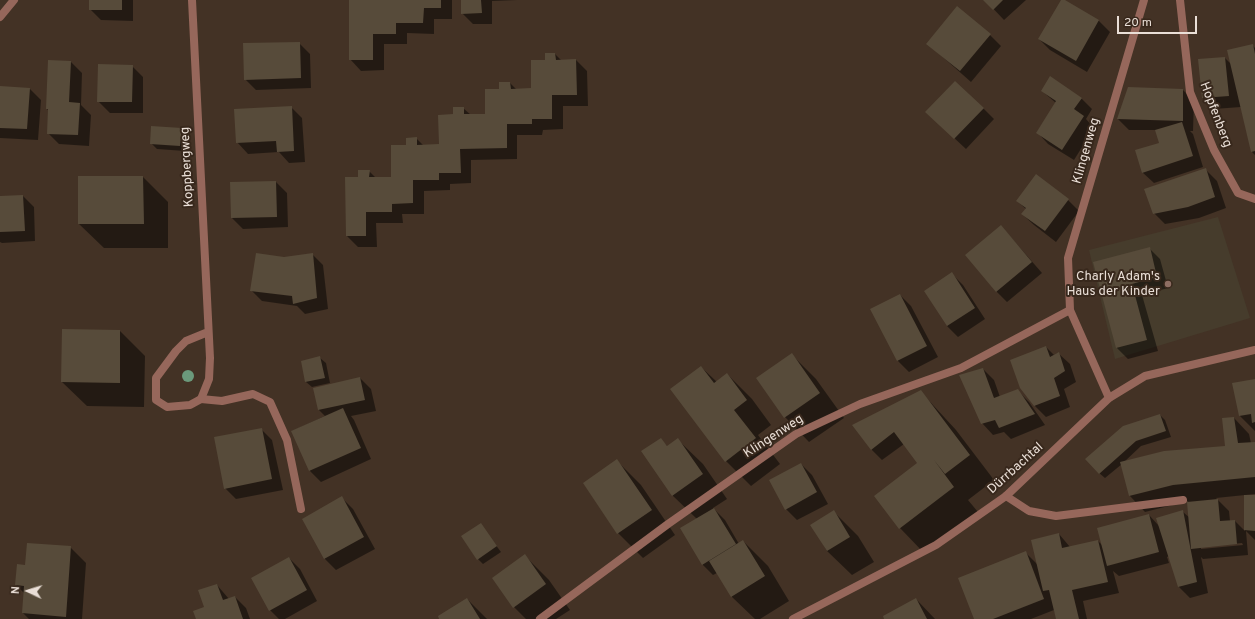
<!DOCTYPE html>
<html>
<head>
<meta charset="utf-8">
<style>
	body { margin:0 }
	#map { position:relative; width:1255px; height:619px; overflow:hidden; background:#433225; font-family:Overpass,sans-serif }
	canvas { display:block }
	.north { position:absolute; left:8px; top:571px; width:40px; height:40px; -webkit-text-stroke:3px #38281c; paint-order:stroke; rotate:274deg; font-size:11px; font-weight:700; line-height:16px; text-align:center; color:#eadfd7 }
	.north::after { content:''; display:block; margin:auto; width:14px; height:18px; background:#eadfd7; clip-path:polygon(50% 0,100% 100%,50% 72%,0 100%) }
	.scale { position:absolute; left:1117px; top:16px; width:80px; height:18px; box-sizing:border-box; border:2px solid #eadfd7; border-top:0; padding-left:5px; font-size:12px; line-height:14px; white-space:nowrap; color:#eadfd7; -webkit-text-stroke:3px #38281c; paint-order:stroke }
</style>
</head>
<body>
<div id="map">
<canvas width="1255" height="619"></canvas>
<div class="north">N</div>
<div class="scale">20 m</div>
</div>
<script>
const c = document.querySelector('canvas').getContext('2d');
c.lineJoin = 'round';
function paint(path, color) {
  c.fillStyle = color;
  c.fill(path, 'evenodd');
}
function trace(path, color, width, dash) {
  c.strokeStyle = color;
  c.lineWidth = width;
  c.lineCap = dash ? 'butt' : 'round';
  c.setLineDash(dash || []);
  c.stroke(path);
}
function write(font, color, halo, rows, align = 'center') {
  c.font = font + ' Overpass,sans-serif';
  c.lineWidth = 4;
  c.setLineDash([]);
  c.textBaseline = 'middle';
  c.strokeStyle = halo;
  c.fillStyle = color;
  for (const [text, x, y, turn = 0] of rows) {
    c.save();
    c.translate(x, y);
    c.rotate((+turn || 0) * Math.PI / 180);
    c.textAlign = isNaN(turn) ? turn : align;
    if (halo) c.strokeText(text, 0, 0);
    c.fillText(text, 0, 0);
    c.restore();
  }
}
paint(new Path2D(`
	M1218,217L1250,318L1115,359L1089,250Z`), '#463c2c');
paint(new Path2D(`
	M90,0H133V21L101,20L90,9Z
	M350,0H452V19H434V34L407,33V44H384V70L361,71L350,59Z
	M462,0H517L492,1V24H473L462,13Z
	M985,0H1026L1004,20Z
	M1062,0L1099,21L1110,32L1087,72L1050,50L1039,39Z
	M990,35L1001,46L971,82L928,44Z
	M299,43L310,54L311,88L256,90L245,79Z
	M1253,46L1255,48V155L1252,152L1241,107L1214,109L1203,98L1199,60L1225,58L1231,64Z
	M555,54L562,61L576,60L587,71L588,106H563V129L543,130L542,135H517V159L471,160V183L450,184V190L424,191V214H402L403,223H376L377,247H358L347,236L359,178L369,171L376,178H392L407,146L416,138L423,145H440L454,115L463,108L471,115H486L500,90L510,83L517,90L532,89L546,61Z
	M49,61L71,62L82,73L81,105L91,115L89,146L59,144L48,133L49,111L47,109Z
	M132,66L143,77V113H110L98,101Z
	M0,87L30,89L41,100L38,140L0,138Z
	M1183,90L1194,101L1193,131H1190L1193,134L1203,167L1154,183L1142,172L1160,143L1156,130H1129L1118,119Z
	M1042,91L1081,98L1092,109L1086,119L1094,128L1074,160L1048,144L1037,132L1056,103Z
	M291,107L302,118L305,162L289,163L279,152L248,154L237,142Z
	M983,108L994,119L966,149L938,123Z
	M181,129L187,134L185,151L157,149L151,143Z
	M1206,170L1217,181L1226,208L1199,218L1165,224L1154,213Z
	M1036,176L1068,200L1079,211L1056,242L1034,225L1022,214L1026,209L1017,201Z
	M79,177H143L168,202V248H104L79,224Z
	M276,182L287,193L288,227L243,229L232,218Z
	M23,196L34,207L35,241L2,243L0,242V197Z
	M1001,226L1042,273L1007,302L996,291Z
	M1149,248L1160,259L1168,288L1142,295L1158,351L1128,359L1117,348L1094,263Z
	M312,254L323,265L328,309L305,314L297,306L262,301L251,290L284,258Z
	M952,274L963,285L985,319L958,337L947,326Z
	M900,295L911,306L938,357L909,372L898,361L872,310Z
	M120,331L145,356L144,407L87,406L62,382Z
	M1046,347L1054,355L1058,353L1070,364L1076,382L1064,389L1070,407L1046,417L1035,406Z
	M791,354L816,379L844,418L809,442L785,417Z
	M320,358L326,363L330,383L312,387L306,382Z
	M701,367L717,382L727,374L752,399L771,425L758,435L780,464L751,486L726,461Z
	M983,369L994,380L1000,397L1018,391L1029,402L1045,425L1011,439L1004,432L993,435L982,423Z
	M360,378L371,389L376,411L351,416L354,420L371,459L321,482L310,471L292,431L325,416L319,410L314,389Z
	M1255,380V431L1240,416L1233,384Z
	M921,392L956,430L994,480L968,500L978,512L924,553L900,528L918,463L904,444L882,460L871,449Z
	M1160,415L1165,420L1171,437L1141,446L1123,463L1226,447L1234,418L1249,434L1251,443H1255V494L1216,498L1229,511L1230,521H1235L1245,531V496H1255V540L1246,531L1248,555L1203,559L1201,557L1208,593L1190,598L1179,587L1169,556L1167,557L1169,563L1119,576L1113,571L1119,593L1083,601L1087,619H1057L1054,610L1031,619H975L1025,552L1038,565L1059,534L1070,547L1098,541L1102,545L1149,515L1159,526L1183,512L1190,518L1188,501L1145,512L1130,496L1122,464L1105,478L1099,473ZM1242,543L1243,545L1201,549V547Z
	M261,429L272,440L283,490L236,499L225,488Z
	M660,439L668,447L678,440L703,464L727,499L713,508L725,520L739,544L743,541L768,566L789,601L760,619H755L732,597L717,573L713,575L702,564L697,519L672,495Z
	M617,461L641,485L675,535L643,558L618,533Z
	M801,464L812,475L828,504L797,520L786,509L771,481Z
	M342,498L353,509L375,549L336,570L325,559L303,519Z
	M833,511L858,536L874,562L852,575L827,551L812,525Z
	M480,524L501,552L483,564L478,559Z
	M70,547L86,563L82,619H29L23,613L24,593L16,585L26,566Z
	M525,556L549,580L570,610L556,619H526L514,607Z
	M289,558L300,569L317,601L285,619H279L270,610Z
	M217,585L229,599L235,597L246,608L250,619H197L205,608Z
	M467,599L487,619H440Z
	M916,599L935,619H885Z`), '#0007');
paint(new Path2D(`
	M89,0H122V10H89Z
	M349,0H441V8H424L423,23H396V34H373V60H349Z
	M461,0H481L482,13L461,14Z
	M983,0H1003L993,10Z
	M1061,0H1065L1099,20L1076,61L1038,39Z
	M957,6L991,34L960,71L926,44Z
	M300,42L301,78L244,80L243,43Z
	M1253,44L1255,54V151L1251,152L1227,50Z
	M545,53H555L556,60L576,59L577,95H552V119H532V124H507V148L460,149L461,173H439V180H413V203L392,204V212H366V236H346L345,177H358V170H370L369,177H391V145H406V138L417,137V145L439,144L438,115L453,114V107H464V114H485V89H499V82H510L511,89L531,88V60H545Z
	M1225,57L1229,96L1202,98L1198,59Z
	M48,60L71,61L69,102L80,103L78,135L47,134L48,109H46Z
	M98,64L133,65L132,102H97Z
	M1050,76L1082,98L1074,109L1084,116L1062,150L1036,133L1056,101L1041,91Z
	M955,81L984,108L954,139L925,112Z
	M0,86L30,88L27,129L0,128Z
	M1128,87L1183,89V121L1117,119Z
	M292,106L294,151L277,152L276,141L236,143L234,109Z
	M1182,122L1193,156L1142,173L1135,150L1159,143L1155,130Z
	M151,126L182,128L180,146L150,144Z
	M1206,168L1215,197L1188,207L1153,214L1144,189Z
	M1036,174L1069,199L1045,231L1021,214L1026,208L1016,201Z
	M78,176H143L144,224H78Z
	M276,181L277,217L231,218L230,182Z
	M23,195L25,231L0,232V196Z
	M1001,225L1032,262L996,292L965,255Z
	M1150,247L1157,277L1132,284L1147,340L1116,348L1093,262Z
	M256,253L284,257L313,253L317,298L293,304L292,296L250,291Z
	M952,272L975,308L947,326L924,291Z
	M900,294L927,346L897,361L870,309Z
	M62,329L120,330V383L61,382Z
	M1046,346L1050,357L1059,352L1065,371L1054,378L1060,396L1034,406L1020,388L1010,360Z
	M792,353L820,393L784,418L756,378Z
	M320,356L325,378L305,382L301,361Z
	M701,366L714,383L727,373L747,400L734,410L756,438L725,462L670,389Z
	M983,368L994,398L1018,389L1035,414L999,428L995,420L981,424L959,375Z
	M360,377L365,400L318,410L313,388Z
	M1255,379V422L1252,423L1251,414L1239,416L1232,383Z
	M921,390L970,455L945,474L934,460L954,487L899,529L874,496L917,463L894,432L871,450L852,425Z
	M343,408L361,448L309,471L291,431Z
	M1160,414L1166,431L1136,441L1099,474L1085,459L1123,426Z
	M1234,417L1238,443L1255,442V477L1173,485L1129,496L1120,462L1164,451L1225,446L1222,418Z
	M262,428L272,479L224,489L214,437Z
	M661,438L667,446L678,438L703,474L672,496L641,451Z
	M617,459L652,510L617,534L583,483Z
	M801,463L817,492L785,510L769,480Z
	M1244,495H1255V531L1244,530Z
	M342,496L364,537L324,559L302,519Z
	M1218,499L1220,521L1235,520L1237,544L1191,549L1187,502Z
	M714,508L736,544L702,565L680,528Z
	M834,510L850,537L827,551L810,525Z
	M1183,510L1197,582L1178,587L1156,518Z
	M1149,514L1159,552L1107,566L1097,528Z
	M481,523L497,546L477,560L461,536Z
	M1059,533L1062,548L1098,540L1108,582L1072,590L1079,619H1056L1049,590L1043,591L1031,540Z
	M743,540L765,576L731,597L709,561Z
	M27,543L71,546L66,617L22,613L24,586L15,585L17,564L25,565Z
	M1026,551L1044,599L993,619H974L958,578Z
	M525,554L546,584L513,608L492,578Z
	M289,557L307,590L269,611L251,578Z
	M217,584L223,600L235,596L243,619H196L193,611L204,607L198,590Z
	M467,598L480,619H439L438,616Z
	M916,598L927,619H884L883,616Z`), '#574b3a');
trace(new Path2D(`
	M201,399L222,401L253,394L270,402L287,440L301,509`), '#96675b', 8);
trace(new Path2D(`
	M192,0L210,358L209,379L201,399L190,405L167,407L156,400V378L176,351L186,341L208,332
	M1180,0L1190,92L1214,150L1238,193L1255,199
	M0,17L14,0
	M1109,398L1070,310L1068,258L1144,0
	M1006,496L1029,511L1056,516L1183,500
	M540,619L668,524L796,434L860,404L961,368L1070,310`), '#96675b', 8);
trace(new Path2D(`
	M793,619L936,545L1006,496L1109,398L1145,376L1255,350`), '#96675b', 8);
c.fillStyle = '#6b997b';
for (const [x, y] of [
	[188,376]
]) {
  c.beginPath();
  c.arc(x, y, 6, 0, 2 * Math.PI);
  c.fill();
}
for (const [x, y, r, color] of [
	[1168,284,4,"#8d6e63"]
]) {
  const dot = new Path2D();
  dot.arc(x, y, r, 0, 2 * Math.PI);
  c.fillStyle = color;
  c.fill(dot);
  trace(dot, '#38281c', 1.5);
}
write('13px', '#eadfd7', '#38281c', [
	["Hopfenberg",1215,115,69],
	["Klingenweg",1087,151,-74],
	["Koppbergweg",188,167,-93],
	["Klingenweg",774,437,-33],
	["Dürrbachtal",1016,469,-42]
]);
write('13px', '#eadfd7', '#38281c', [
	["Charly Adam's",1160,277],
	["Haus der Kinder",1160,292]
], 'right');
</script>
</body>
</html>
